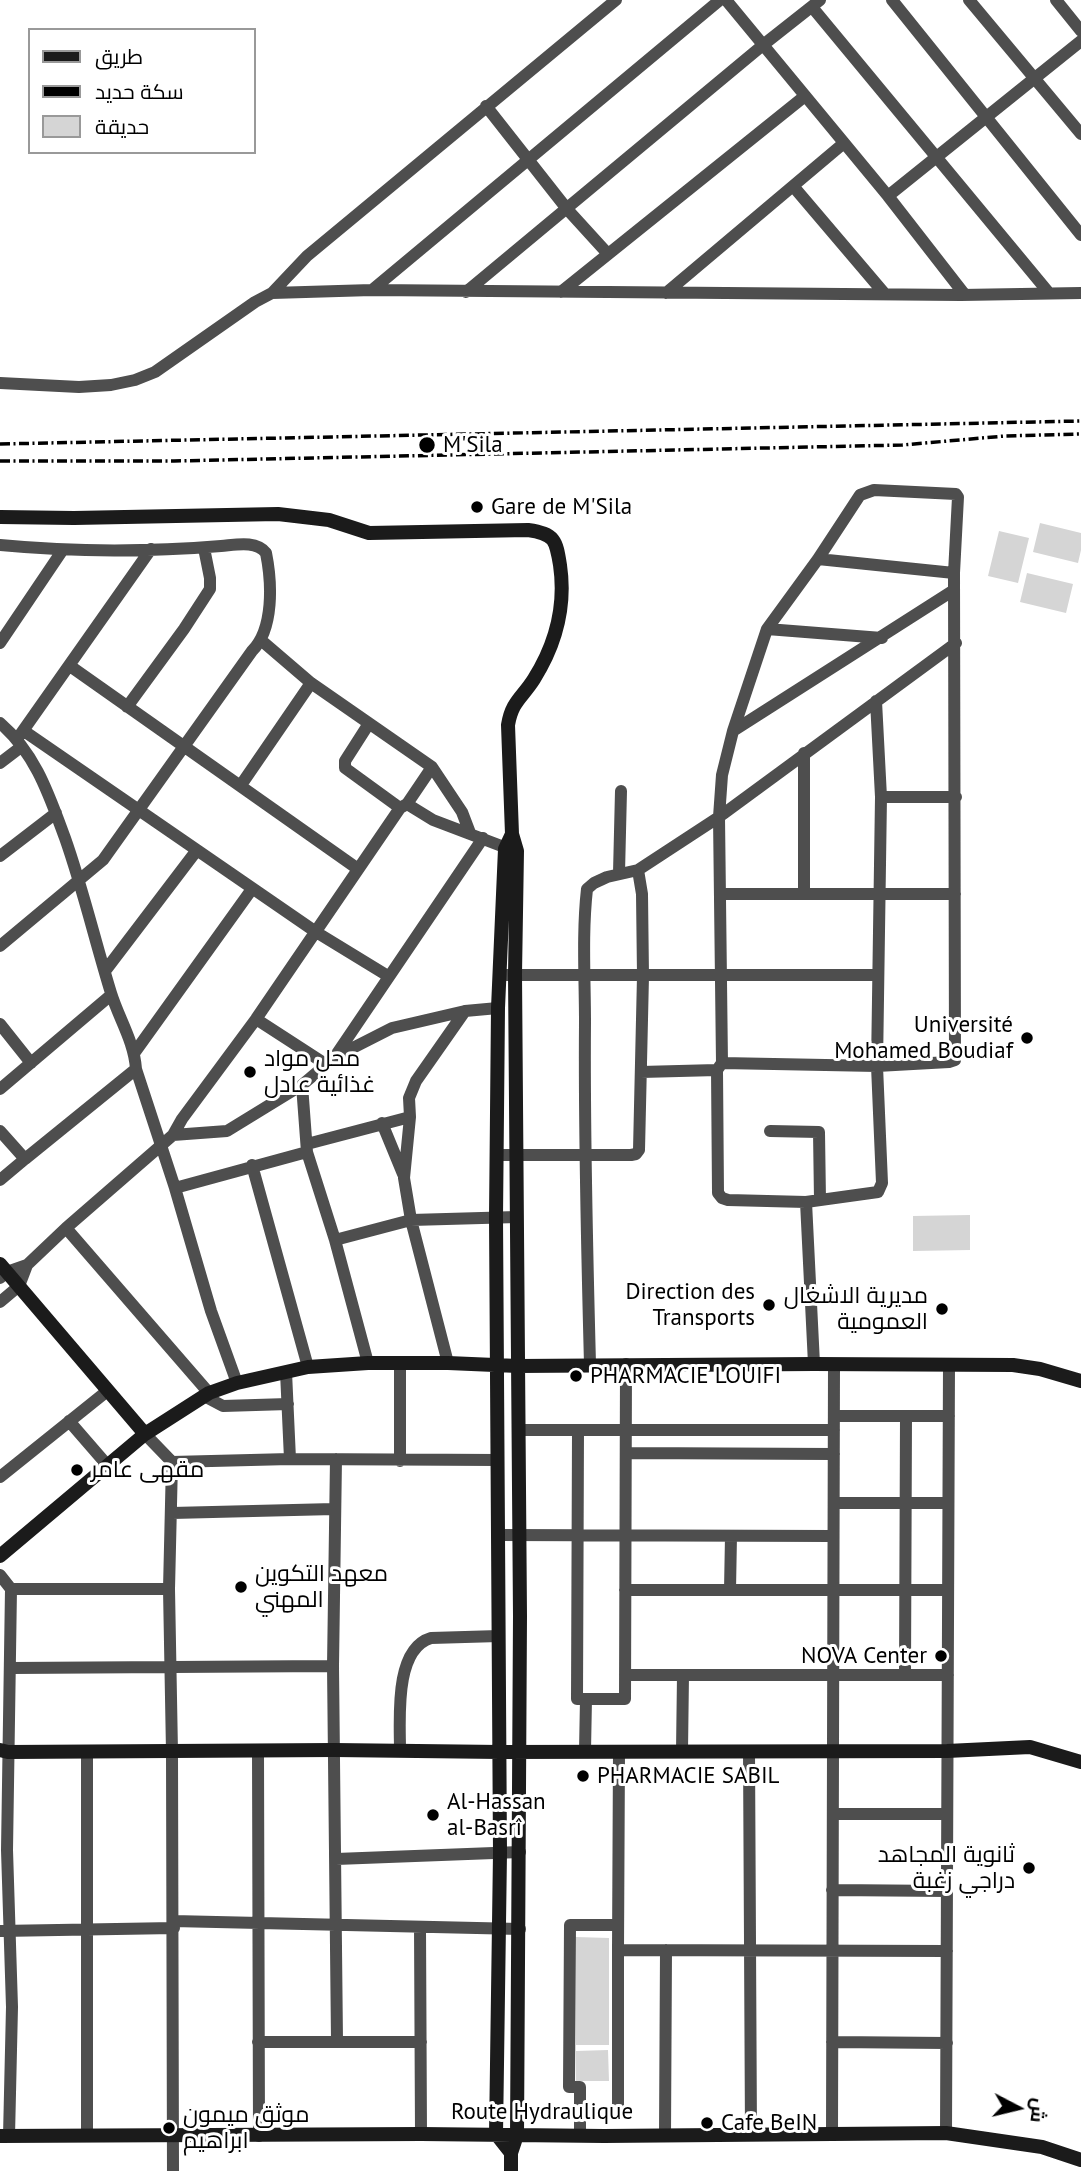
<!DOCTYPE html>
<html>
<head>
<meta charset="utf-8">
<style>
	body { margin:0 }
	#map { position:relative; width:1081px; height:2171px; overflow:hidden; background:#fff; font-family:"PT Sans",Cairo,sans-serif }
	canvas { display:block }
	.legend { position:absolute; left:28px; top:28px; width:228px; height:126px; box-sizing:border-box; background:#fff; border:2px solid #999; margin:0; padding:9px 12px; list-style:none; font-size:21px; color:#000 }
	.legend li { display:flex; align-items:center; gap:14px; height:35px }
	.legend b { width:35px; border:2px solid #999 }
	.north { position:absolute; left:983px; top:2073px; width:70px; height:70px; -webkit-text-stroke:5px #fff; paint-order:stroke; rotate:97deg; font-size:19px; font-weight:700; line-height:28px; text-align:center; color:#000 }
	.north::after { content:''; display:block; margin:auto; width:24px; height:32px; background:#000; clip-path:polygon(50% 0,100% 100%,50% 72%,0 100%) }
</style>
</head>
<body>
<div id="map">
<canvas width="1081" height="2171"></canvas>
<ul class="legend">
<li><b style="height:9px;background:#1b1b1b"></b>طريق</li>
<li><b style="height:9px;background:#000"></b>سكة حديد</li>
<li><b style="height:19px;background:#d5d5d5"></b>حديقة</li>
</ul>
<div class="north">ش</div>
</div>
<script>
const c = document.querySelector('canvas').getContext('2d');
c.lineJoin = 'round';
function paint(path, color) {
  c.fillStyle = color;
  c.fill(path, 'evenodd');
}
function trace(path, color, width, dash) {
  c.strokeStyle = color;
  c.lineWidth = width;
  c.lineCap = dash ? 'butt' : 'round';
  c.setLineDash(dash || []);
  c.stroke(path);
}
function write(font, color, halo, rows, align = 'center') {
  c.font = font + ' "PT Sans",Cairo,sans-serif';
  c.lineWidth = 6;
  c.setLineDash([]);
  c.textBaseline = 'middle';
  c.strokeStyle = halo;
  c.fillStyle = color;
  for (const [text, x, y, turn = 0] of rows) {
    c.save();
    c.translate(x, y);
    c.rotate((+turn || 0) * Math.PI / 180);
    c.textAlign = isNaN(turn) ? turn : align;
    if (halo) c.strokeText(text, 0, 0);
    c.fillText(text, 0, 0);
    c.restore();
  }
}
paint(new Path2D(`
	M1040,523L1081,533V550L1078,563L1033,552Z
	M999,531L1029,538L1018,583L988,576Z
	M1027,573L1073,584L1066,613L1020,602Z
	M970,1215V1250L913,1251V1216Z
	M576,1937L609,1938V2045H576Z
	M608,2050L609,2081H576V2051Z`), '#d5d5d5');
trace(new Path2D(`
	M726,0L888,196L965,295
	M892,0L1081,235
	M969,0L1081,134
	M1056,0L1081,31
	M812,7L1049,293
	M486,106L567,209L608,254
	M793,186L884,293
	M888,196L1081,41
	M372,290L720,0
	M466,292L763,45L820,0
	M561,292L805,96
	M272,293L307,256L616,0
	M666,293L844,143
	M0,383L79,387L111,385L135,380L155,372L255,302L272,293L372,290L961,295L1081,293
	M0,545C73,552 147,552 221,546C235,545 256,540 266,553C272,583 274,629 252,651L103,860L0,946
	M818,559L954,573
	M767,629L882,638
	M262,641L311,683L432,767L462,812L470,833
	M0,643L62,551
	M70,666L358,869
	M127,707L184,629L210,589V578L204,548
	M0,723C36,754 49,795 65,838C83,889 95,941 111,993C119,1019 134,1041 136,1069L175,1188L211,1311L237,1383
	M368,725L345,761V768L400,808
	M24,731L316,932L388,976
	M733,731L954,590
	M20,735L151,549
	M0,763L21,747
	M241,785L311,683
	M881,797H956
	M407,804L433,820L512,850
	M0,856L56,813
	M619,873L621,791
	M804,893V753
	M720,894H955
	M105,971L197,850
	M506,975H877
	M256,1019L327,1065
	M0,1024L31,1063
	M135,1052L252,889
	M336,1055L483,838
	M722,1063L877,1066L949,1062L955,1060L954,573L958,497L956,494L874,490L860,495L818,559L767,629L733,731L722,775L719,817L722,1063L717,1070L718,1193L722,1198L728,1200L806,1202L878,1192L882,1183L877,1066L881,797L876,701
	M641,1072L717,1070
	M302,1085L307,1152L335,1240L368,1363
	M0,1089L111,995
	M410,1117L404,1178L411,1220L448,1363
	M382,1123L403,1174
	M0,1131L25,1159L0,1180
	M770,1131L819,1132L820,1200
	M173,1135L182,1119L256,1019L400,808L407,804L432,767
	M307,1144L410,1117L409,1098L416,1081L465,1011
	M498,1155H631L636,1154L639,1150L643,976L642,894L638,870
	M25,1159L136,1069
	M252,1165L308,1367
	M175,1188L307,1152
	M806,1202L814,1364
	M66,1228L209,1393
	M335,1240L411,1220L517,1217
	M0,1278L7,1272L27,1265L66,1228L173,1135L227,1131L302,1085L335,1057L392,1028L465,1011L498,1008
	M0,1302L19,1286L27,1265
	M400,1364V1461
	M590,1364C587,1250 584,1137 585,1023C585,978 582,934 587,889L594,883L607,877L638,870L719,817L956,643
	M286,1372L290,1459
	M204,1396L223,1406L288,1404
	M834,1416H949
	M69,1421L108,1466
	M519,1430H834
	M578,1430L577,1699H625L626,1364
	M145,1434L172,1462L169,1589L172,1752L173,2171
	M626,1453L834,1454
	M336,1459L333,1666L337,2041
	M172,1462L290,1459L498,1460
	M0,1477L106,1392
	M834,1503H948
	M172,1513L334,1509
	M498,1535L833,1536
	M0,1575L11,1589H169
	M625,1590H948
	M730,1590L731,1536
	M11,1668L333,1666
	M625,1675H948
	M905,1675L906,1416
	M400,1750C400,1719 394,1649 431,1638L499,1636
	M258,1751L259,2136
	M585,1751L586,1699
	M619,1751L618,1950L947,1951
	M682,1751L683,1675
	M749,1751L751,2135
	M87,1753V2135
	M833,1814H947
	M336,1859L520,1852
	M832,1890L947,1891
	M173,1921L520,1929
	M420,1927L421,2134
	M0,1931L174,1928
	M258,2042H421
	M832,2042L947,2043
	M580,2113H618V1950
	M832,2133L834,1364
	M946,2133L949,1364
	M580,2135V2087H569L570,1925H618
	M665,2135L666,1950
	M9,2136L12,2007L7,1850L11,1589`), '#4e4e4e', 12);
trace(new Path2D(`
	M0,517L74,518L278,514L329,520L369,533L528,530C555,534 556,540 560,565C566,606 556,644 534,679C522,698 512,701 508,725L512,834L517,851L515,974L520,1616L517,2135L511,2153V2171
	M0,1264L145,1434L0,1556
	M145,1434L209,1393L237,1383L308,1367L368,1363H448L518,1366L814,1364L1013,1365L1040,1369L1081,1381
	M0,1750L8,1752L334,1750L500,1752L947,1751L1030,1747L1081,1762
	M0,2136L421,2134L604,2136L946,2133L1042,2147L1081,2160
	M511,2153L496,2134L500,1853L496,1217L498,1008L505,849L512,834`), '#1b1b1b', 14);
trace(new Path2D(`
	M0,444L1081,421
	M0,461H174L902,445L1005,436L1081,434`), '#000', 3.5, [10, 3.5, 2, 3.5]);
for (const [x, y, r, color] of [
	[427,445,9,"#000"],
	[477,507,7,"#000"],
	[1027,1038,7,"#000"],
	[250,1072,7,"#000"],
	[769,1305,7,"#000"],
	[942,1309,7,"#000"],
	[576,1376,7,"#000"],
	[77,1470,7,"#000"],
	[241,1587,7,"#000"],
	[941,1656,7,"#000"],
	[583,1776,7,"#000"],
	[433,1815,7,"#000"],
	[1029,1868,7,"#000"],
	[707,2123,7,"#000"],
	[169,2128,7,"#000"]
]) {
  const dot = new Path2D();
  dot.arc(x, y, r, 0, 2 * Math.PI);
  c.fillStyle = color;
  c.fill(dot);
  trace(dot, '#fff', 2.5);
}
write('23px', '#000', '#fff', [
	["M'Sila",443,445],
	["Gare de M'Sila",491,507],
	["Université",1013,1025,"right"],
	["Mohamed Boudiaf",1013,1051,"right"],
	["محل مواد",264,1059],
	["غذائية عادل",264,1085],
	["Direction des",755,1292,"right"],
	["Transports",755,1318,"right"],
	["مديرية الاشغال",928,1296,"right"],
	["العمومية",928,1322,"right"],
	["PHARMACIE LOUIFI",590,1376],
	["مقهى عامر",91,1470],
	["معهد التكوين",255,1574],
	["المهني",255,1600],
	["NOVA Center",927,1656,"right"],
	["PHARMACIE SABIL",597,1776],
	["Al-Hassan",447,1802],
	["al-Basrî",447,1828],
	["ثانوية المجاهد",1015,1855,"right"],
	["دراجي زغبة",1015,1881,"right"],
	["موثق ميمون",183,2115],
	["ابراهيم",183,2141],
	["Cafe BeIN",721,2123]
], 'left');
write('23px', '#000', '#fff', [
	["Route Hydraulique",542,2112]
]);
</script>
</body>
</html>
